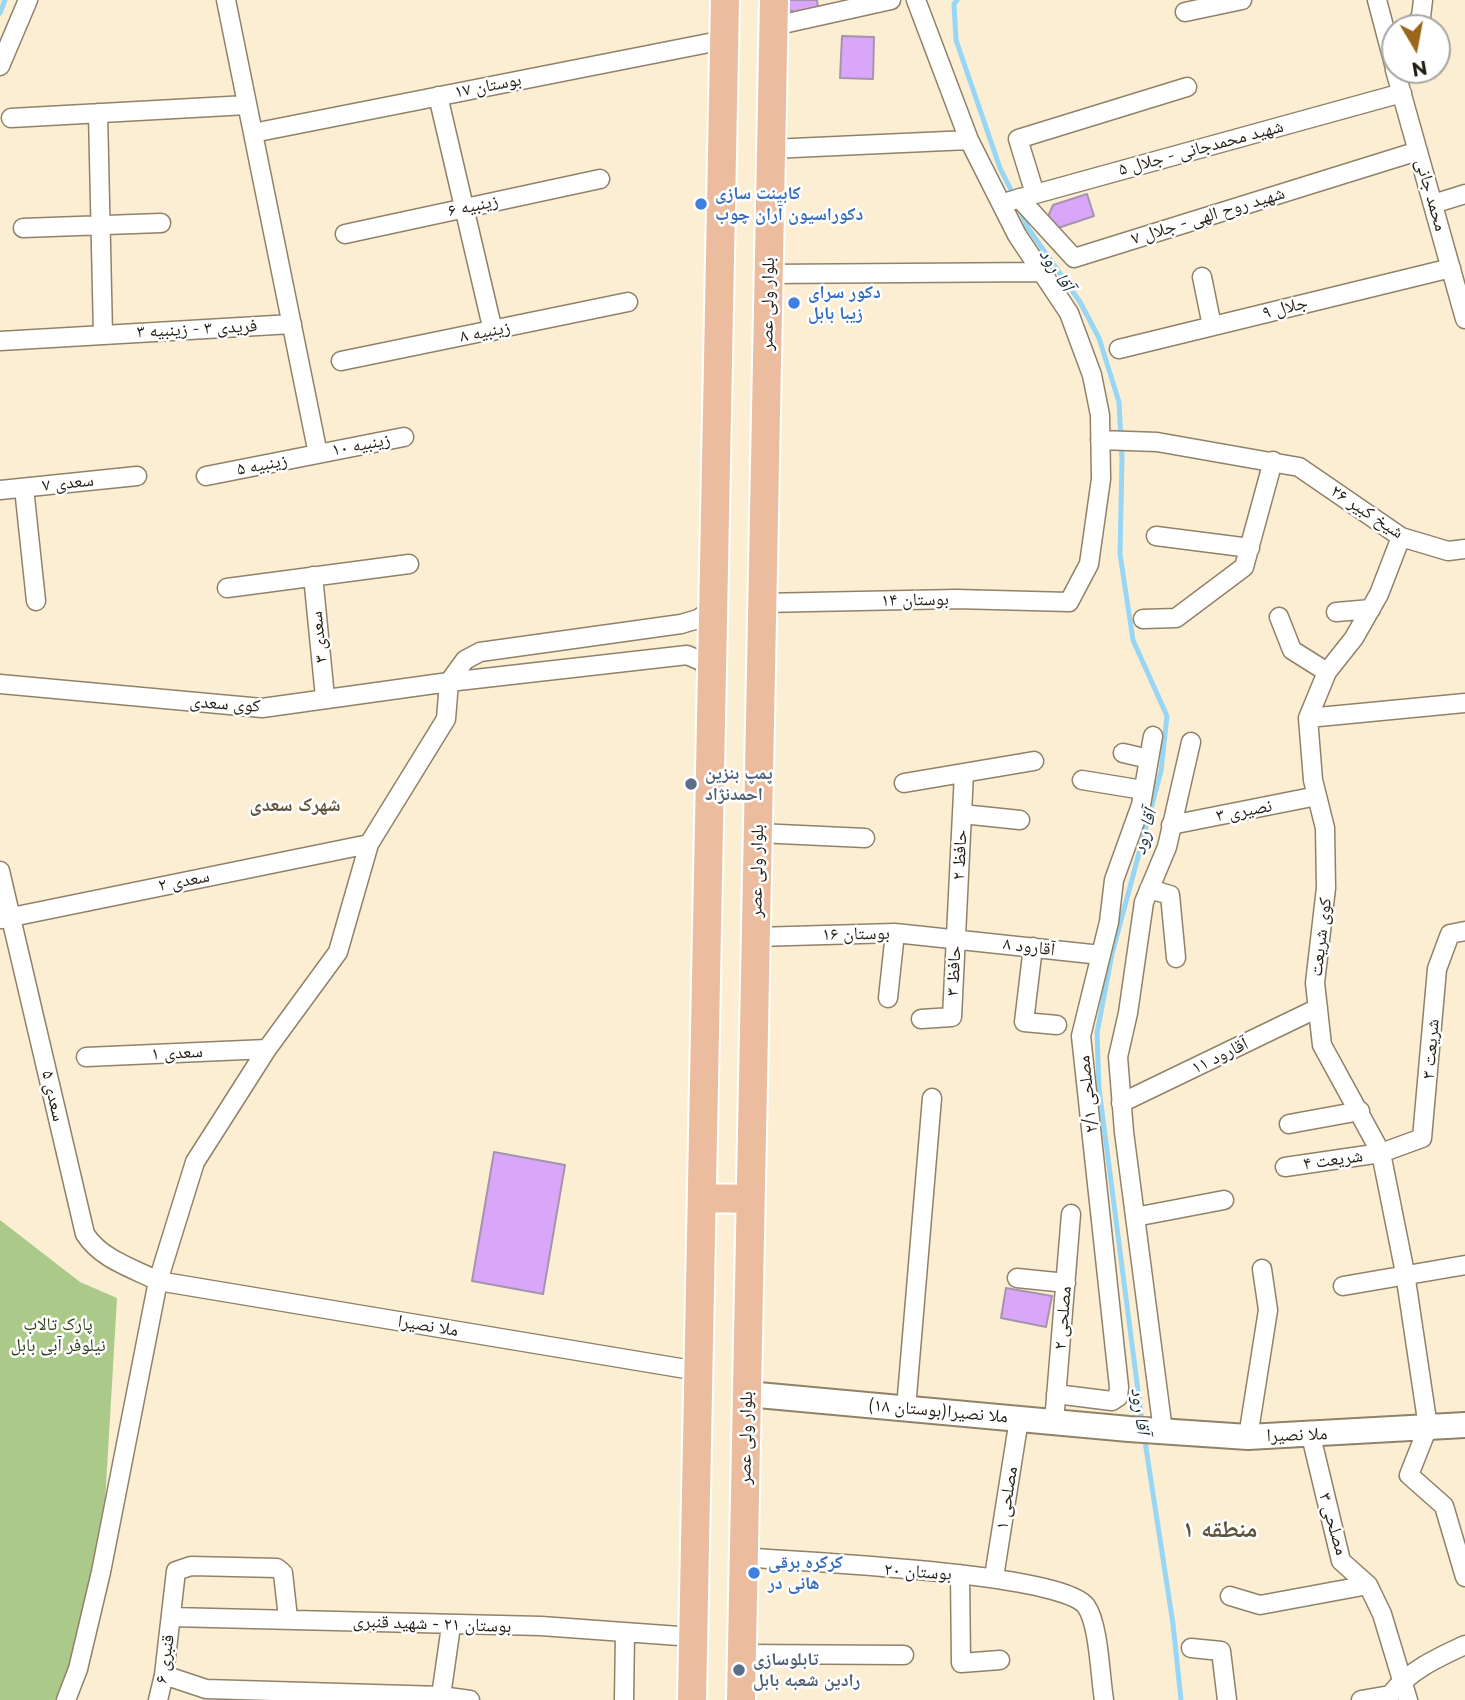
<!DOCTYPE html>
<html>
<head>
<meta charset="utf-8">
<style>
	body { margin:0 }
	#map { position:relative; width:1465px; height:1700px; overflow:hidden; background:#fceed3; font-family:Montserrat,sans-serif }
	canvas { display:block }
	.north { position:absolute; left:1381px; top:14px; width:70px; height:70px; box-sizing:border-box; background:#fff; border:2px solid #a7a5a1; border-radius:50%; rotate:170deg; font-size:19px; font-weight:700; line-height:28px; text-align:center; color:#231e14 }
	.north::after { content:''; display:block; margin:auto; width:24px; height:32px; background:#99661b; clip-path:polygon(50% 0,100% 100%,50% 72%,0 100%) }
</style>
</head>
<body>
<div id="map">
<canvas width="1465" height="1700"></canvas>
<div class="north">N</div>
</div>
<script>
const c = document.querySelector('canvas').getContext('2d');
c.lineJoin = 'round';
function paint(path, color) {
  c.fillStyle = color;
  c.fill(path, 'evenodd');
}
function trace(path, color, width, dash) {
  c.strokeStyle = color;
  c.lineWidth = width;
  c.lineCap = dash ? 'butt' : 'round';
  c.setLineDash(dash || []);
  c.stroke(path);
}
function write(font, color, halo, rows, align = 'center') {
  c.font = font + ' Montserrat,"Noto Naskh Arabic",sans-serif';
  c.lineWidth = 5;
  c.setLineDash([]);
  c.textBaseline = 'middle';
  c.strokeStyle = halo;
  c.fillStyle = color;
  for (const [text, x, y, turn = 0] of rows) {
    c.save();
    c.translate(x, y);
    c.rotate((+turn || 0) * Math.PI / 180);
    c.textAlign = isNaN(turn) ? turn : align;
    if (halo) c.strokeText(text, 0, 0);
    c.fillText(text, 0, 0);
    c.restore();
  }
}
paint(new Path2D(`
	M0,1220L80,1282L117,1298L101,1572L66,1700H0Z`), '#abca8a');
trace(new Path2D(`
	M957,0L954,4L956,40L1000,168L1015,198
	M0,13L5,0
	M1020,210L1028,228L1080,302L1099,338L1119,402L1122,459L1120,554L1133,640L1167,716L1161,771L1112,954L1097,1033L1099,1088L1142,1422
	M1144,1435L1173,1624L1181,1700`), '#97d7f5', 5);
const building = new Path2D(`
	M779,0H817L818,7L795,13L779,3Z
	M842,36L874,37L873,79L840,78Z
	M1087,194L1094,216L1058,228L1047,219L1053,205Z
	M494,1152L565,1165L543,1294L472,1281Z
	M1006,1288L1052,1296L1046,1327L1001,1318Z`);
paint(building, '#daa6fa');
trace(building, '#a495ad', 2);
const street = new Path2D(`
	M226,0L318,454
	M1377,0L1395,68
	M1185,12L1242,0
	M774,26L891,0
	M1412,28L1421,17L1423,0
	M0,66L28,0
	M1395,70L1465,319
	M438,96L493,331
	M98,113L103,335
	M11,118L247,105
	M253,133L724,40
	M771,149L969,140
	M1035,194L1018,139L1187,87
	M1019,198L1074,258L1418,151
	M1010,201L1402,93
	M1433,204L1465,194
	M23,228L161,223
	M345,234L600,179
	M769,274L1042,272
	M1202,277L1212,326
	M0,341L292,324
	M1119,349L1451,268
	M341,361L628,302
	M1100,440L1157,442L1299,467L1401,537L1448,551L1465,549
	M206,476L404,437
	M24,488L36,601
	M0,490L137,476
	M1156,536L1250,548
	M1401,537L1379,594L1354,638L1327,672L1308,718L1313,780L1325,828L1326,888L1315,983L1322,1045L1381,1153L1405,1273L1428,1427L1409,1475L1444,1506L1465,1577
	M313,576L325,697
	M227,588L409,564
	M762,603L956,599L1069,602L1089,564L1101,479L1100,415L1092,375L1069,313L1017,235L969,140L916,0
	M1336,612L1371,609
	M1279,617L1292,650L1327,672
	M1143,619L1176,618L1244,567L1273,461
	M712,674L701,661L687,655L449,682L465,660L480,652L681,624L698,619L713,609
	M0,684L262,708L449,682L446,719L369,844L338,952L267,1049L195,1162L158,1281L101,1572L78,1669L66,1700
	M1308,718L1465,703
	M1123,753L1149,759
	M1082,780L1143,790
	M904,783L1034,761
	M962,814L1020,820
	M1171,825L1317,796
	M758,833L865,838
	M0,871L85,1234C101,1259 132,1268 158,1281L698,1371
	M1149,889L1170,895L1176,958
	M2,919L369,844
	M756,937L895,933L1101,955
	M1033,947L1024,1022L1057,1025
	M888,998L895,933
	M921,1019L952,1017L964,773
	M86,1057L267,1049
	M1121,1103L1318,1008
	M1289,1124L1360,1111
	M1285,1167L1381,1153L1422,1138L1437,969L1450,934L1465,931
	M1135,1217L1224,1200
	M1017,1278L1066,1283
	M1343,1286L1465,1265
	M1056,1394L1112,1401L1118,1397L1119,1387L1081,1036L1109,922L1114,880L1141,805L1153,736
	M906,1408L932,1098
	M1054,1422L1071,1214
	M1163,1431L1124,1132L1118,1057L1128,1013L1144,902L1167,847L1191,742
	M1311,1436L1341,1561L1368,1585L1382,1614L1408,1700
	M1248,1437L1268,1310L1262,1269
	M743,1557C797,1562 1061,1572 1086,1606C1099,1624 1100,1676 1104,1700
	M960,1574L961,1663L1000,1660
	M994,1577L1019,1419
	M1230,1596L1260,1605L1368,1585
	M171,1617L541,1626L693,1637
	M1191,1648L1221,1651L1227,1700
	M742,1654L904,1655
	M164,1675L206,1689L441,1696L470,1700
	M441,1696L451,1626
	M158,1700L164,1675L176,1571L191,1566L277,1568L283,1573L288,1618
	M624,1700L625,1633
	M1361,1700L1390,1695C1410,1670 1437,1658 1465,1645`);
const secondary = new Path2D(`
	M747,1394L1129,1429L1248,1437L1465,1425`);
const primary = new Path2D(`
	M702,1198L750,1199
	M692,1700L725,0
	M741,1700L774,0`);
trace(street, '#8f8269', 21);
trace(secondary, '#8f8269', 28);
trace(primary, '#fff', 32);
trace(street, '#fff', 18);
trace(secondary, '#fff', 24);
trace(primary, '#ecbc9f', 28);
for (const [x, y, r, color] of [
	[701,204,7,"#3f7fe0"],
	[794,303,7,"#3f7fe0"],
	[691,784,7,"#5c6f8a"],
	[754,1573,7,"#3f7fe0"],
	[739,1670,7,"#5c6f8a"]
]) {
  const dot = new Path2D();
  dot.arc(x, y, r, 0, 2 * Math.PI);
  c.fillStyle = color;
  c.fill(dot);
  trace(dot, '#fff', 2.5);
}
write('18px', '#231e14', '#fff', [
	["بوستان ۱۷",488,86,-11],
	["شهید محمدجانی - جلال ۵",1201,148,-15],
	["محمد جانی",1431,195,74],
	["زینبیه ۶",473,206,-12],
	["شهید روح الهی - جلال ۷",1208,216,-17],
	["بلوار ولی عصر",768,304,-89],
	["جلال ۹",1285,308,-14],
	["فریدی ۳ - زینبیه ۳",197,329,-3],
	["زینبیه ۸",485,332,-11],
	["زینبیه ۱۰",361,445,-11],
	["زینبیه ۵",262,465,-11],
	["سعدی ۷",68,483,-6],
	["شیخ کبیر ۲۶",1367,512,33],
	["بوستان ۱۴",915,600,-1],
	["سعدی ۳",319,637,-96],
	["کوی سعدی",225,704,4],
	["نصیری ۳",1244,811,-11],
	["حافظ ۲",960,855,-87],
	["بلوار ولی عصر",757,871,-89],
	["سعدی ۲",184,881,-11],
	["بوستان ۱۶",856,934,-1],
	["کوی شریعت",1321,937,-83],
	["آقارود ۸",1029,947,7],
	["حافظ ۳",954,971,-87],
	["شریعت ۳",1431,1049,-85],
	["سعدی ۱",177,1053,-3],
	["آقارود ۱۱",1220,1056,-26],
	["مصلحی ۲/۱",1088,1094,-96],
	["سعدی ۵",53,1096,77],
	["شریعت ۴",1333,1160,-8],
	["مصلحی ۲",1063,1318,-85],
	["ملا نصیرا",428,1326,9],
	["ملا نصیرا(بوستان ۱۸)",938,1411,5],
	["ملا نصیرا",1297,1435,-2],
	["بلوار ولی عصر",746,1438,-89],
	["مصلحی ۱",1007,1498,-81],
	["مصلحی ۳",1333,1524,74],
	["بوستان ۲۰",918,1572,4],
	["بوستان ۲۱ - شهید قنبری",432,1624,2],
	["قنبری ۶",165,1659,-81]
]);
write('bold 18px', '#366cbe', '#fff', [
	["کابینت سازی",715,194],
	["دکوراسیون آران چوب",715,215],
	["دکور سرای",808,293],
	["زیبا بابل",808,314],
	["کرکره برقی",768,1563],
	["هانی در",768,1584]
], 'left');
write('bold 18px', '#4e5e75', '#fff', [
	["پمپ بنزین",705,774],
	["احمدنژاد",705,795],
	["تابلوسازی",753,1660],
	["رادین شعبه بابل",753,1681]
], 'left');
write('18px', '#2b3c16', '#fff', [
	["پارک تالاب",58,1325],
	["نیلوفر آبی بابل",58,1346]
]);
write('italic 19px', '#192e37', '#fff', [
	["آقا رود",1056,270,57],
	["آقا رود",1145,832,-75],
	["آقا رود",1140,1411,82]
]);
write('bold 19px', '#5f533c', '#fff', [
	["شهرک سعدی",295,805]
]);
write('bold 24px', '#5f533c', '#fff', [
	["منطقه ۱",1220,1530]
]);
</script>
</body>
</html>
